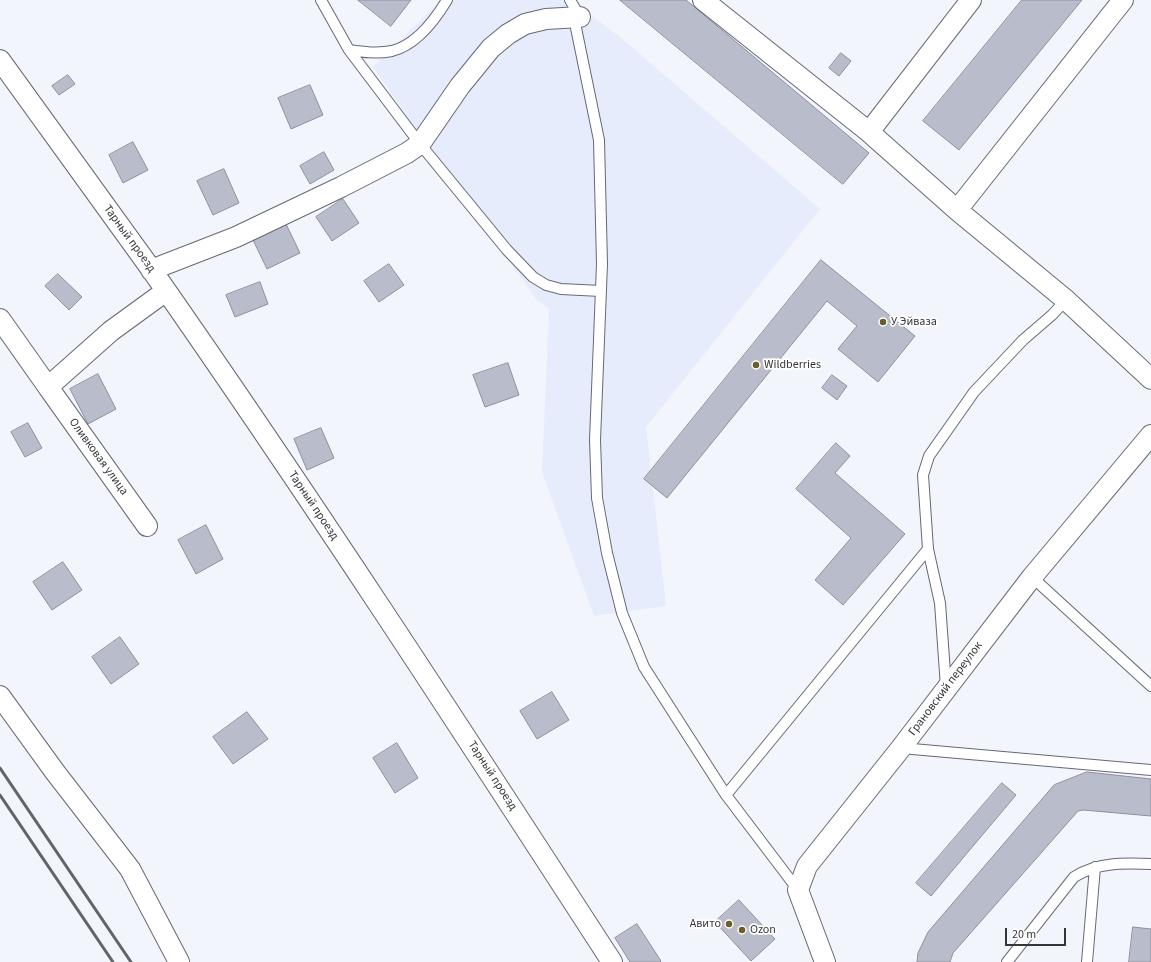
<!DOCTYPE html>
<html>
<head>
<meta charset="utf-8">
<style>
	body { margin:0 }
	#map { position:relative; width:1151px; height:962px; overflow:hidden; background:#f3f5fd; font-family:"Source Sans 3",sans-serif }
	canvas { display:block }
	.scale { position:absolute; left:1005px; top:928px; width:61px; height:18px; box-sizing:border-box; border:2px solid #35363b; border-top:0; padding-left:5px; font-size:12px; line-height:14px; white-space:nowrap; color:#35363b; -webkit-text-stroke:3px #fff; paint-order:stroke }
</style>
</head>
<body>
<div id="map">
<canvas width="1151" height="962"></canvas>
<div class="scale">20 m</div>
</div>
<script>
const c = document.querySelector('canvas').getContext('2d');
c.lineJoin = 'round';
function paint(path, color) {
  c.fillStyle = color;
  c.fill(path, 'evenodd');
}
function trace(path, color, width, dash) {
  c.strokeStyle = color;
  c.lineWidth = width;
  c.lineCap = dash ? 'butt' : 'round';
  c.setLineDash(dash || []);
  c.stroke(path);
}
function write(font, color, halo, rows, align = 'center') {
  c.font = font + ' "Source Sans 3",sans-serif';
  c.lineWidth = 3.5;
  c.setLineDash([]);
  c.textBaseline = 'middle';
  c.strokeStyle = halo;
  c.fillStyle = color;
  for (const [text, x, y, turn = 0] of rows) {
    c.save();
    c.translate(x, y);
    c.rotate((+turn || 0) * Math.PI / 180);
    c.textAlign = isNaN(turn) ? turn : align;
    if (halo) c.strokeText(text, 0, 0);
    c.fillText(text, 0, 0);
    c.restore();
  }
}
paint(new Path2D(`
	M441,0H570L619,36L820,209L646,427L666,606L594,616L542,472L549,309L536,299L373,67Z`), '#e7ecfd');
const building = new Path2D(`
	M358,0H411L391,26Z
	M620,0H686L869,153L843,184Z
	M1022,0H1082L959,150L923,121Z
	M841,53L851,61L839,76L829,68Z
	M68,75L75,84L59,95L52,86Z
	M310,85L323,115L291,129L278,98Z
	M133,142L148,170L123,183L109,155Z
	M324,152L334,170L310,184L300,166Z
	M224,169L239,203L213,215L197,181Z
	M343,199L359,223L332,241L316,217Z
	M286,224L300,253L267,269L253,240Z
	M821,260L915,336L878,382L838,349L857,326L827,301L667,498L644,479Z
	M389,264L404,285L379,302L364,281Z
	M58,274L82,297L69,310L45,286Z
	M260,282L268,304L235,317L226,295Z
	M508,363L519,395L485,407L473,375Z
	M98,374L116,409L88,424L70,389Z
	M832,375L847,386L837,400L822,388Z
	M28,423L42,448L25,457L11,432Z
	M321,428L334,458L307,470L294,439Z
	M836,443L850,456L835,473L905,534L843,605L815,580L851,538L796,489Z
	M206,525L223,559L196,574L178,540Z
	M63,562L82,590L52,610L33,582Z
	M120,637L139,664L111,684L92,657Z
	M552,692L569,720L537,739L520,711Z
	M247,712L268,739L233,764L213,737Z
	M397,743L418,778L395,793L373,758Z
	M1087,772L1151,779V816L1083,810L1078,811L953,953L950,962H917L918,953L928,932L1054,785Z
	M1002,783L1016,795L931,896L916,883Z
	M739,900L775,939L751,961L715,922Z
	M637,924L661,961L660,962H630L615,938Z
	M1133,927L1151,929V962H1129Z`);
paint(building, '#b9bcca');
trace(building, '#8d909d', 1);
const service = new Path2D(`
	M321,0L349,50L420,144L507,250L533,277L546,285L561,289L601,291
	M570,0L580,17L575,23L599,140L602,264L595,440L597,498L607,553L622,613L644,667L726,795L798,890
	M349,50C363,52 377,54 392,51C416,45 435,20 447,0
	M1032,577L1151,686
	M946,687L940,603L928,549L923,475L929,456L974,392L1023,340L1052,315L1066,300
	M901,748L1151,770
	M726,795L928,549
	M1007,962L1074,877C1098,862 1124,863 1151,864
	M1087,962L1095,867`);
const minor = new Path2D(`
	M703,0L869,132
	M971,0L869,132L957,210L1123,0
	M0,60C50,130 101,199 151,269C310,496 461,729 612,962
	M957,210L1066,300L1151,379
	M151,270L236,237L341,187L407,153L420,144L460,86L491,48L508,34L525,24L546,19L580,17
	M0,319L48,387
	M147,526L48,387L111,331L166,291
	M0,696L55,772L130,869L179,962
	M825,962L798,890L807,866L901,748L1032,577L1151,435`);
trace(service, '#666975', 12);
trace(minor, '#666975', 22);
trace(service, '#fff', 10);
trace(minor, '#fff', 20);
trace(new Path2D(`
	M0,768L131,962
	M0,795L113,962`), '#63646a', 3);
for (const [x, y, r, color] of [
	[883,322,4,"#6b5e2b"],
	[756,365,4,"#6b5e2b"],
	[729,924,4,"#6b5e2b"],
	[742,930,4,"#6b5e2b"]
]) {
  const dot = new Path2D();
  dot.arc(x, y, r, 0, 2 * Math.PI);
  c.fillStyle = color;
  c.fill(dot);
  trace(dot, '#fff', 1.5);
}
write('12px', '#35363b', '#fff', [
	["Тарный проезд",129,239,54],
	["Оливковая улица",98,457,54],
	["Тарный проезд",313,506,56],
	["Грановский переулок",946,689,-53],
	["Тарный проезд",492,776,57]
]);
write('12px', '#35363b', '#fff', [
	["У Эйваза",891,322],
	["Wildberries",764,365],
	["Авито",721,924,"right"],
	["Ozon",750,930]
], 'left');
</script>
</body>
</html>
